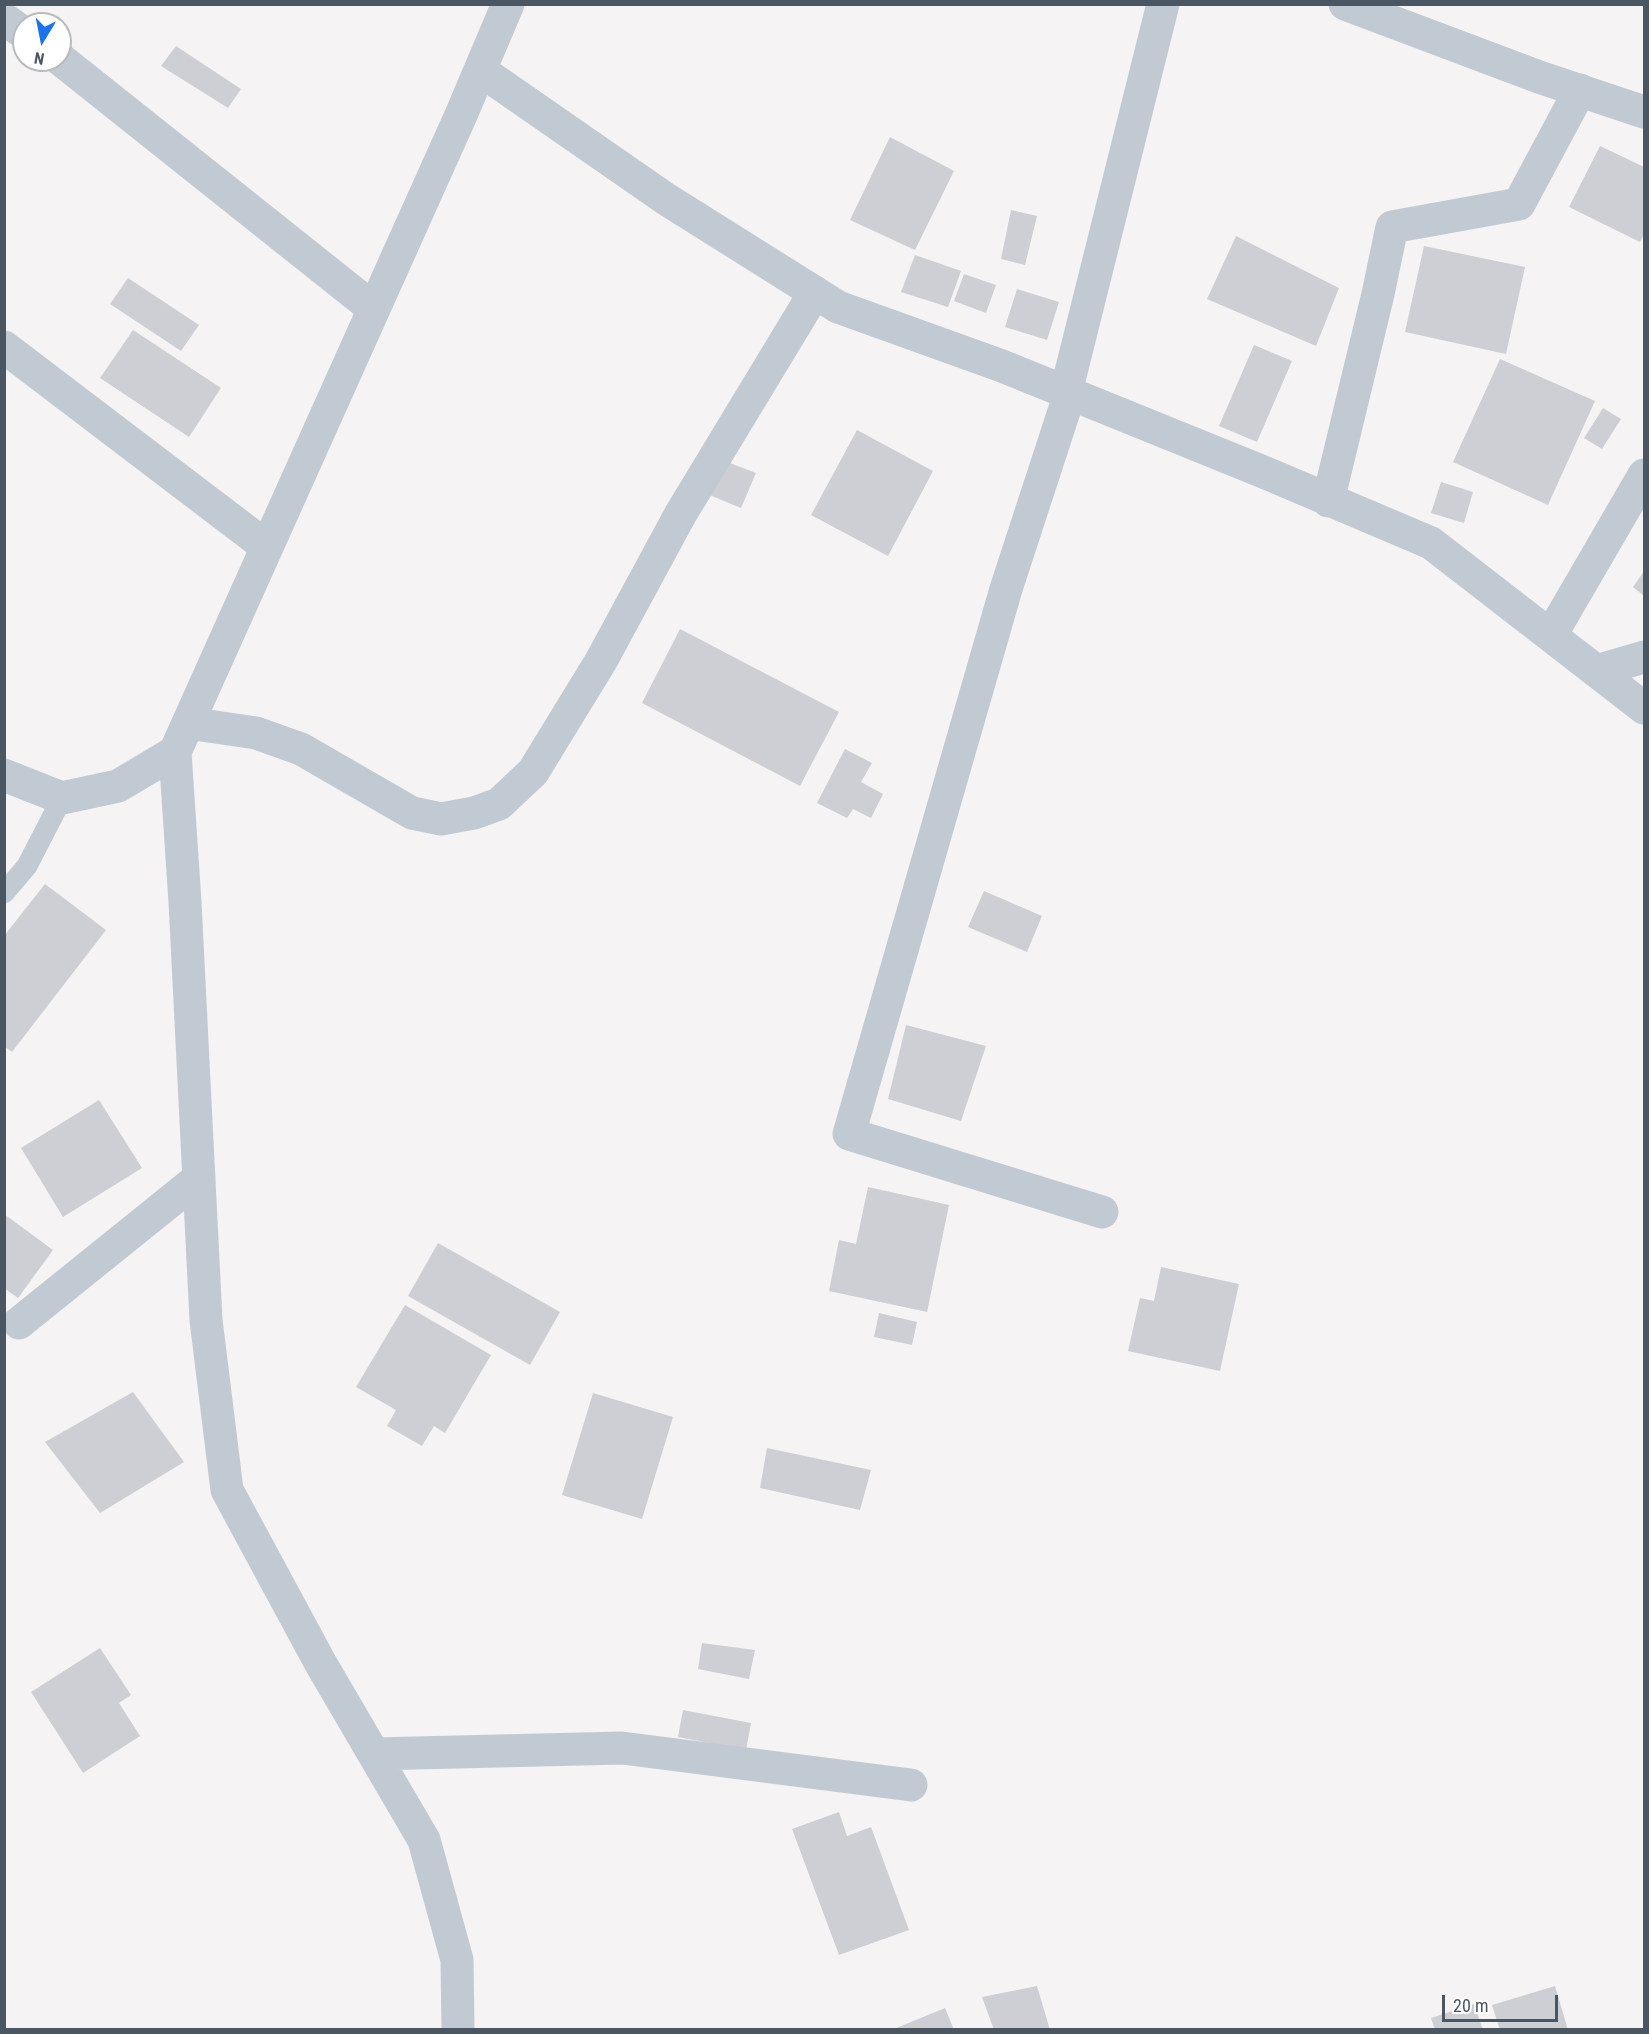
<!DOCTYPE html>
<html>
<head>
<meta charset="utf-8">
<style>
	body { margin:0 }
	#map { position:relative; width:1649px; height:2034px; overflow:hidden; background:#f5f3f3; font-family:"Roboto Condensed",sans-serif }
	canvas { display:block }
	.frame { position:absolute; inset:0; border:6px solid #4a5661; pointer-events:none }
	.north { position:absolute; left:12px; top:12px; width:60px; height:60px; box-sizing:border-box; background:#fff; border:2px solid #b7bbc0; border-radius:50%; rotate:190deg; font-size:16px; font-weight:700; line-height:24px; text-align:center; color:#4a5661 }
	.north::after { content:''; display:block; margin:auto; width:21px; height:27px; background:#1a73e8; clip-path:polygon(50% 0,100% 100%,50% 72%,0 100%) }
	.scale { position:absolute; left:1442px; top:1995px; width:116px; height:27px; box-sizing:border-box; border:3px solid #4a5661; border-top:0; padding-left:8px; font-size:18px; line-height:21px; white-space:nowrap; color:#4a5661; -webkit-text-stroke:4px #fff; paint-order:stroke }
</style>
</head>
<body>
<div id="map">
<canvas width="1649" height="2034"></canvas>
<div class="frame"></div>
<div class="north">N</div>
<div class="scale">20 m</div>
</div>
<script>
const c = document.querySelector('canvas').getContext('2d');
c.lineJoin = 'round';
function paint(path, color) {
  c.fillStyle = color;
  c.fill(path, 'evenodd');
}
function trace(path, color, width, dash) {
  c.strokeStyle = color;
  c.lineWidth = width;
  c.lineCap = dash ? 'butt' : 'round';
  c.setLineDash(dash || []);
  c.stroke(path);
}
paint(new Path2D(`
	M176,46L241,89L228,108L161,66Z
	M890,137L954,171L915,250L850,220Z
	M1600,146L1644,167V234L1640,242L1569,207Z
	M1011,210L1037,216L1025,265L1001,259Z
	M1236,236L1339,288L1316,346L1207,299Z
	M1424,246L1525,267L1506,354L1405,332Z
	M915,255L961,271L948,307L901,292Z
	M964,274L996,285L986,313L954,301Z
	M128,278L199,325L181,351L110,304Z
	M1017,289L1059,302L1047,340L1005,327Z
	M133,330L221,388L189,437L100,378Z
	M1254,345L1292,361L1257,442L1219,426Z
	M1500,359L1595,401L1548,505L1453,462Z
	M1603,408L1621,419L1602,449L1584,438Z
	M857,430L933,471L888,556L811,515Z
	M722,460L756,473L741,508L707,494Z
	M1441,482L1473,492L1464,523L1431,513Z
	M1644,571V596L1633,587Z
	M680,629L839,712L800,786L642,703Z
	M845,749L872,763L861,782L883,794L871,818L853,809L847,818L817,803Z
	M45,884L106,930L12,1052L4,1046V936Z
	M984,891L1042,916L1027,952L968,927Z
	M906,1025L986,1046L961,1121L888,1099Z
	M99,1100L142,1168L63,1217L21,1148Z
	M868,1187L949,1205L927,1312L829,1291L839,1240L856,1244Z
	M4,1214L53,1250L18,1298L4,1288Z
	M438,1243L560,1312L530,1365L408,1296Z
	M1161,1267L1239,1284L1220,1371L1128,1351L1140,1298L1154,1301Z
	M405,1305L491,1355L445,1433L434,1426L422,1446L387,1426L396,1410L356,1387Z
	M879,1313L917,1322L912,1345L874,1337Z
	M133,1392L184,1462L100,1513L45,1442Z
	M593,1393L673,1417L642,1519L562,1495Z
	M767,1448L871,1470L860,1510L760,1488Z
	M702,1643L755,1650L749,1679L698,1669Z
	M100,1648L131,1695L119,1703L140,1736L83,1773L31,1692Z
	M683,1710L751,1723L746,1750L678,1737Z
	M839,1812L847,1836L871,1827L909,1930L839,1955L792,1829Z
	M1037,1986L1050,2030H994L982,1997Z
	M1555,1986L1568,2030H1500L1492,2005Z
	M1474,2004L1483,2030H1435L1431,2018Z
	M945,2008L954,2030H894V2029Z`), '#cdcfd5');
trace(new Path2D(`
	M4,893L27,866L62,798`), '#c1cad2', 21);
trace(new Path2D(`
	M1345,4L1539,77L1644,112
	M4,19L24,33
	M60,59L374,309
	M480,70L666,199L838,307L1002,366L1266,473L1431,543L1644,708
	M4,347L267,547
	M1066,392L1163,4
	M1070,393L1006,589L849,1134L1102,1212
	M1328,501L1378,294L1392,227L1519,204L1580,90
	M1551,635L1644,475
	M1596,671L1644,657
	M188,723L256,733L301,749L412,813L441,819L474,813L499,804L533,772L601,661L680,515L815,292
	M4,775L62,798L118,786L175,752
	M19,1323L199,1178
	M374,1754L622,1748L911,1785
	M458,2030L457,1960L424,1840L321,1664L227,1490L206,1320L185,902L175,752L461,115L508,4`), '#c1cad2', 33);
</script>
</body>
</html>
